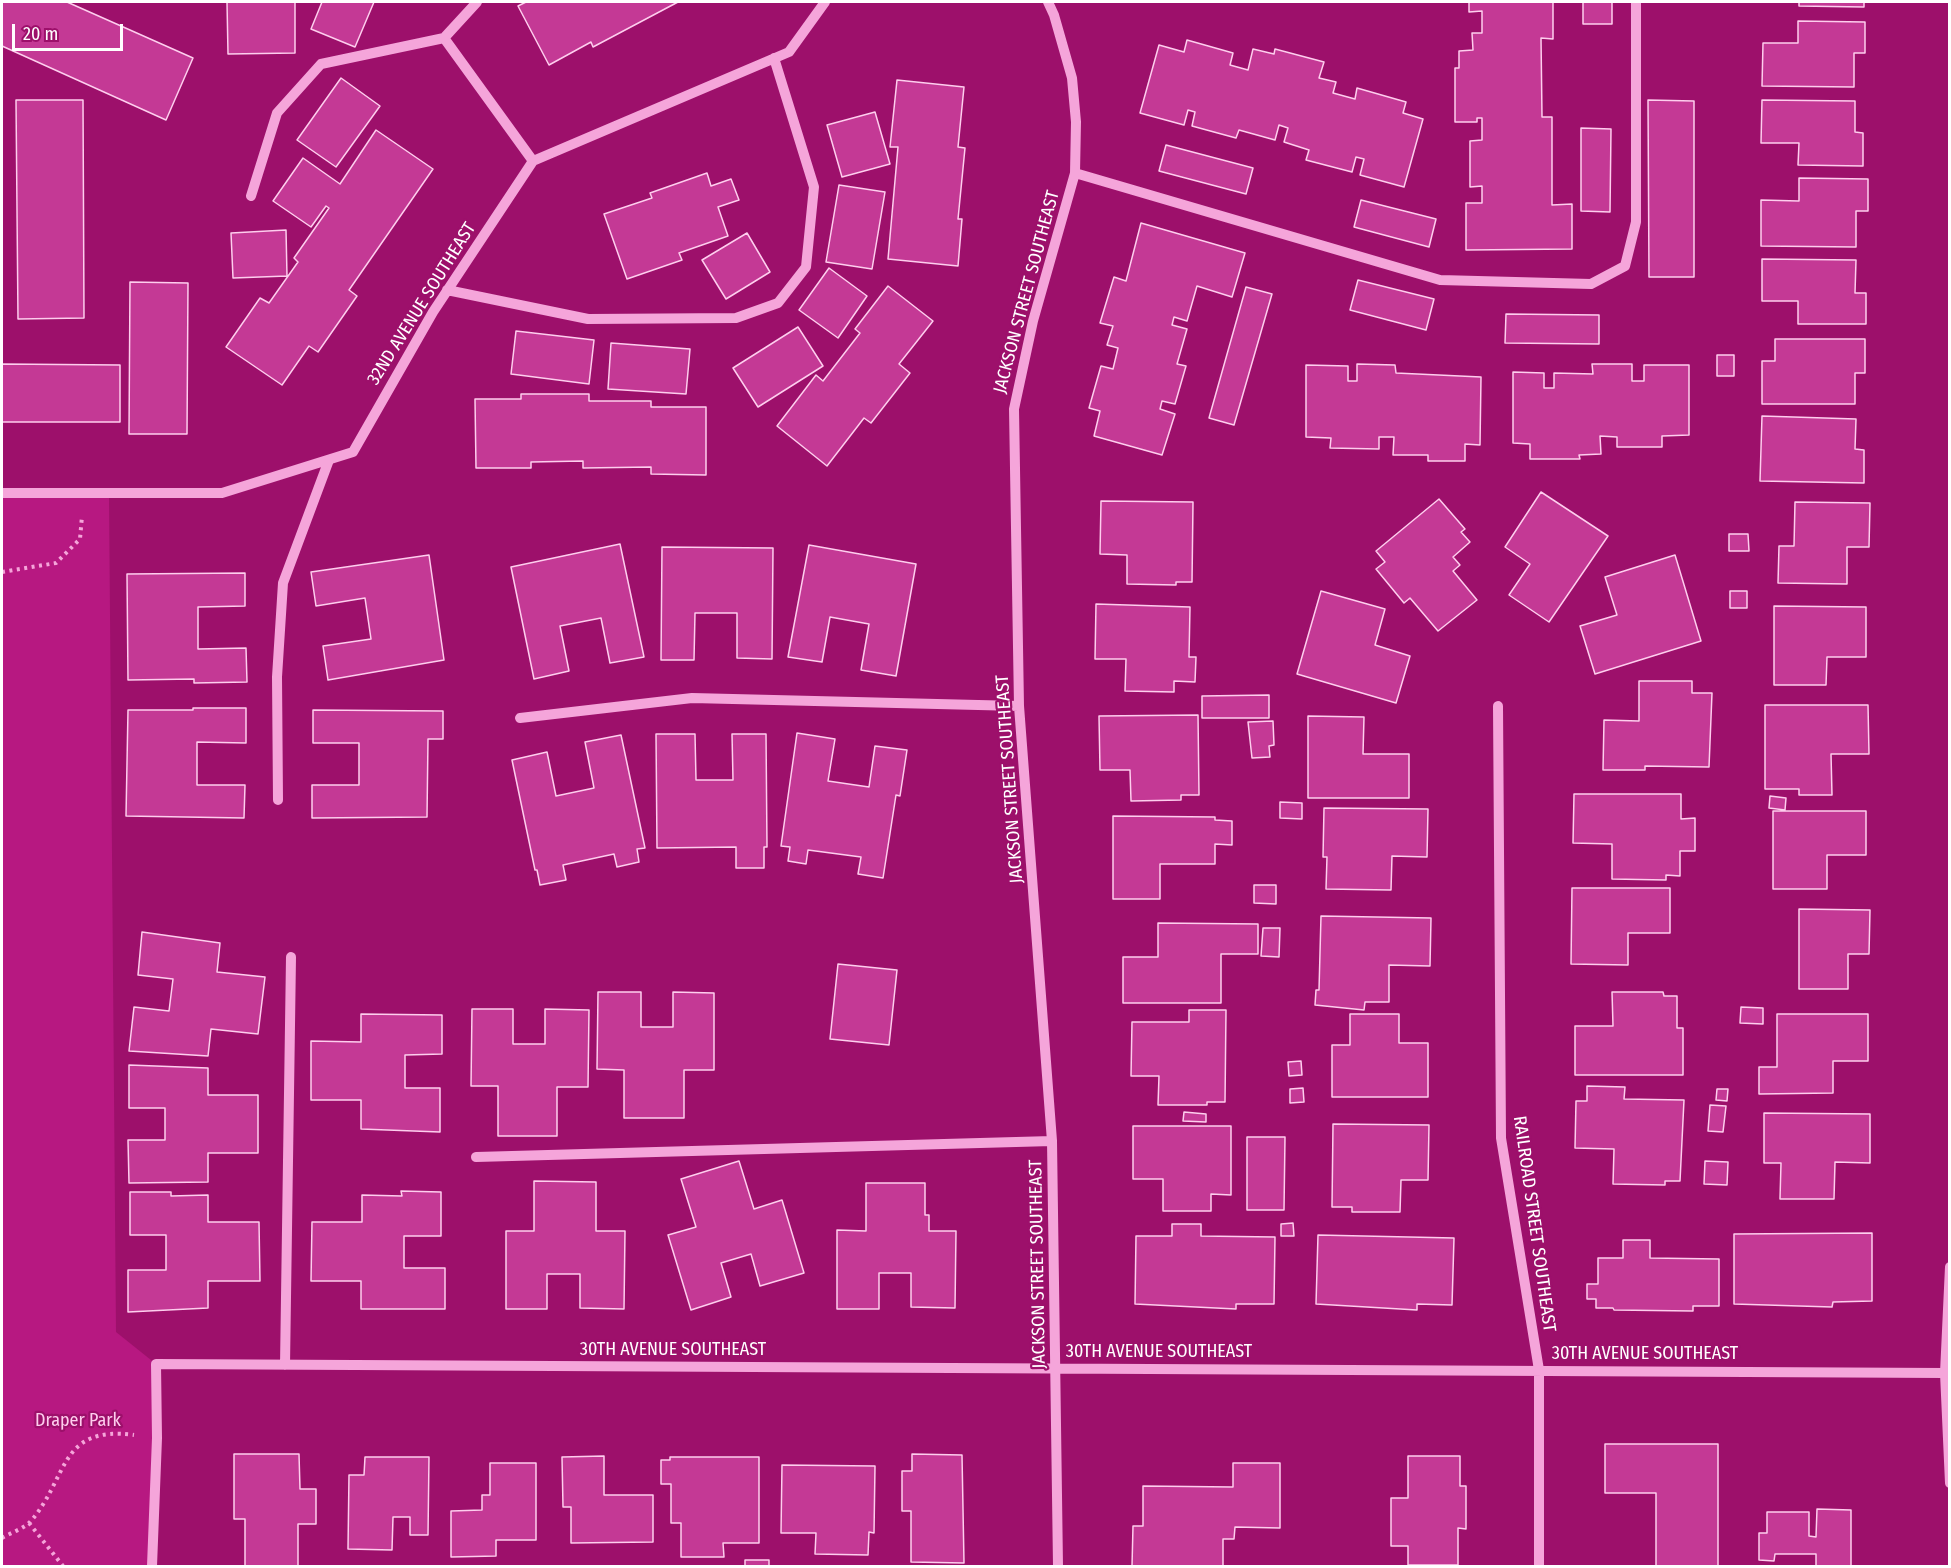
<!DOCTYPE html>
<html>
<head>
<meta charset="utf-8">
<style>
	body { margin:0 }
	#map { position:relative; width:1951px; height:1568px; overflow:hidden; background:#9d106b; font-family:"Fira Sans Condensed",sans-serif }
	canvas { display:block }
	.frame { position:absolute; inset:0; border:3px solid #fff; pointer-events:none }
	.scale { position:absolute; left:12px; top:24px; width:111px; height:27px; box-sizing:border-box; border:3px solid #fff; border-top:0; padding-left:8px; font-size:18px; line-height:21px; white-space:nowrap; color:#fff; -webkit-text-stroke:4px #9d106b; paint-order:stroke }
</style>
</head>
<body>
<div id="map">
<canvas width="1951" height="1568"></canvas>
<div class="frame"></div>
<div class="scale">20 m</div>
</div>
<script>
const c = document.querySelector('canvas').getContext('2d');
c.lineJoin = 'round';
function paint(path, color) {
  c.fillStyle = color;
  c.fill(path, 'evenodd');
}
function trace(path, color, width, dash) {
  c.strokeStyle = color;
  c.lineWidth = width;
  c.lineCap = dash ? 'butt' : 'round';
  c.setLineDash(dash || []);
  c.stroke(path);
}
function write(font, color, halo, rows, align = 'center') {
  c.font = font + ' "Fira Sans Condensed",sans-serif';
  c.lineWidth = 4.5;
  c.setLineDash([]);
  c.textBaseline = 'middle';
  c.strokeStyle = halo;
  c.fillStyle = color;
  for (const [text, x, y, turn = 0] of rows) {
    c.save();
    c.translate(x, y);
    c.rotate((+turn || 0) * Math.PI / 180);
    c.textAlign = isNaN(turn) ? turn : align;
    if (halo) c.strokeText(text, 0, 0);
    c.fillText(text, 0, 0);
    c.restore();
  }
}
paint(new Path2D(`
	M2,493L109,495L116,1332L156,1364L152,1566H2Z`), '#b71881');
const building = new Path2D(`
	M2,2H67L193,58L166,120L2,46Z
	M227,2H295V53L228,54Z
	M322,2H374L355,47L311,29Z
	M526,2H678L593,47L591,42L549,65L518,6Z
	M1469,2H1553V39L1541,38L1542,117H1552V205L1572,204V249L1466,250V203H1482V186L1470,187V141L1482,140V118H1477V122H1455V68H1459V51L1473,50L1472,33H1482V11L1469,12Z
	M1583,2H1612V24H1583Z
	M1799,2H1864V7L1799,6Z
	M1798,21L1865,22V53H1854V87L1762,86L1763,43H1798Z
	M1187,40L1233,53L1230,65L1248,70L1253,49L1274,54L1275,49L1324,62L1319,78L1336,82L1333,93L1355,99L1357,88L1406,102L1403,113L1423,119L1404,187L1360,175L1364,159L1356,157L1352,172L1306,160L1309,150L1284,142L1288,128L1279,125L1275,140L1239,130L1236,138L1192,126L1195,112L1188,110L1184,125L1140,113L1159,45L1184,52Z
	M341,78L380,106L336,167L297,140Z
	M897,80L964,87L958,147L965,148L958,219H962L958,266L888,259L898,147H890Z
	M16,100H83L84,318L18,319Z
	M1648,100L1694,101V277H1649Z
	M1762,100L1855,101V132L1863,133V166L1798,165L1799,143H1761Z
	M875,112L890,164L842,177L827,125Z
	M1581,128L1611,129L1610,212L1581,211Z
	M376,130L433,169L349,290L357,296L318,352L309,346L282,385L226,347L260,298L269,303L298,262L294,258L329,208L326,206L311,227L273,201L303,158L340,184Z
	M1166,145L1253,168L1246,194L1159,171Z
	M707,173L711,186L731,179L739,200L718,207L728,236L679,253L682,260L627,279L604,214L652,198L650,193Z
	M1799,178L1868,179V211H1856V247L1761,246V200L1799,201Z
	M839,185L885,192L872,269L826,262Z
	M1361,200L1436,219L1429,247L1354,227Z
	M1141,223L1245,253L1232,297L1197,286L1187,321L1174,317L1172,325L1187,329L1177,364L1186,366L1175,404L1162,401L1160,409L1175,414L1162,455L1094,436L1100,411L1089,408L1101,366L1113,369L1118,348L1107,345L1113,326L1100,323L1114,277L1126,281Z
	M286,230L287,276L233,278L231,233Z
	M747,233L770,272L726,299L702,260Z
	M1762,259L1856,260L1855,293H1866V324H1798V301H1762Z
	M829,268L867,296L838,338L799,310Z
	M1358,280L1434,299L1426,330L1350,310Z
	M130,282L188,283L187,434H129Z
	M888,286L933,321L899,364L910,373L871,423L864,418L827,466L777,426L816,375L823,381L860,333L855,329Z
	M1246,287L1272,294L1234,425L1209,418Z
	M1506,314L1599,315V344L1505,343Z
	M798,327L823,366L758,407L733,368Z
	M516,331L594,340L589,384L511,374Z
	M1775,339H1865V373H1855V404H1762V361H1775Z
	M611,343L690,349L686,394L608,389Z
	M1717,355H1734V376H1717Z
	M2,364L120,365V422H2Z
	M1357,364L1395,365L1396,373L1481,377L1480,445L1465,444V461H1428V455H1393L1394,437H1379V449L1330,448L1331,438L1306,437V365L1348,366V381H1357Z
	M1592,364H1632V381H1644V365H1689V435L1662,436V447H1617V437L1600,436L1601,454L1579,455L1580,459H1530V444L1513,443V372L1544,373V388H1554V373L1593,374Z
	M521,394H589V401H651V407H706V475L651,474V467L583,468V461L531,462V468H476L475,399H521Z
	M1762,416L1856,419L1855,449L1864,450V483L1760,481Z
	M1541,492L1608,536L1549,622L1509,595L1530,564L1505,547Z
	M1439,499L1465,529L1461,532L1470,542L1453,557L1460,565L1453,571L1477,600L1438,631L1410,598L1404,603L1376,569L1385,562L1376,551Z
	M1101,501L1193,502L1192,582H1176V585L1127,584V555L1100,554Z
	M1795,502L1870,503L1869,547H1847V584L1778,583L1779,546H1794Z
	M1729,534H1748L1749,551H1729Z
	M620,544L644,657L610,663L601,618L560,626L569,671L534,679L511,567Z
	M809,545L916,564L896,676L861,670L869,624L830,617L822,662L788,657Z
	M662,547L773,548L772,659L737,658V613H695L694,660H661Z
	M429,555L444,660L328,680L323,646L371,639L365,598L316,606L311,572Z
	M1675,555L1701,641L1595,674L1580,626L1617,615L1605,577Z
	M245,573V606L198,607V649L246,648L247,682L194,683V679L128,680L127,574Z
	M1321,591L1385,609L1375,645L1410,656L1396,703L1297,674Z
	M1730,591H1747V608H1730Z
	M1096,604L1190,607L1189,657H1196L1195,682L1174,681V692L1125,691L1126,659H1095Z
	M1774,606L1866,607V657H1827L1826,685H1774Z
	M1639,681H1692V693H1712L1709,767L1645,766V770H1603L1604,720L1639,721Z
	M1269,695V718H1202V696Z
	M1765,705H1868L1869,754H1831L1832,795H1799V789H1765Z
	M193,708H246V743L197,742V785H245L244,818L126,816L128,710H193Z
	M313,710L443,711V739H428L427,817L312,818V785H359V743H313Z
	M1198,715L1199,795H1181V800L1131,801L1130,770H1100L1099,716Z
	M1308,716L1364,717L1363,754H1409V798H1308Z
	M1273,721L1274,745L1269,746L1270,757L1252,758L1248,722Z
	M797,733L835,739L828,781L869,787L875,746L907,750L900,796L896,795L883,878L858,874L861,857L808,850L806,864L788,861L790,847L781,846Z
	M656,734H695L696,780H733L732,734H766L767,847H764V868H736V847L657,848Z
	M621,735L645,848L637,849L639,862L617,867L614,854L563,865L566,880L540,885L537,870H535L512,760L547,752L556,796L594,788L585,742Z
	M1574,794H1681V819L1695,818V851H1680V876L1666,875V880L1612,879V844L1573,843Z
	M1770,796L1786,798L1785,810L1769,808Z
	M1280,802L1302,803V819L1280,818Z
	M1324,808L1428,809L1427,857L1392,856L1391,890L1326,889L1327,857H1323Z
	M1773,811H1866V855H1827V889H1773Z
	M1113,816L1215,817V820L1232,821V845L1215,844V864H1160V899H1113Z
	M1254,885H1276V904L1254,903Z
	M1572,888H1670V933H1628V965L1571,964Z
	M1799,909L1870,910L1869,954H1848V989H1799Z
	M1321,916L1431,918L1430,966L1389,965V1002H1365L1364,1010L1315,1005L1316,990H1319Z
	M1158,923L1258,924V954H1221V1003H1123V957H1158Z
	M1263,928H1280L1279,957L1261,956Z
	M142,932L220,943L217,972L265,977L258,1034L211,1029L208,1056L129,1051L134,1007L169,1011L173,979L138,975Z
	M838,964L897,970L889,1045L830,1039Z
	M598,992H641V1027H673V992L714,993V1070H684V1118H624V1070L597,1069Z
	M1612,992H1663L1664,996H1677V1028H1683V1075H1575V1026H1613Z
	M1741,1007L1763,1008V1024L1740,1023Z
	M472,1009H513V1044H545V1009L589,1010L588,1087H557V1136H498V1086H471Z
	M1189,1010H1226L1225,1102H1207V1105H1158L1159,1076H1131L1132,1022H1189Z
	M361,1014L442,1015V1054L405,1055V1088H440V1132L361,1129V1100H311V1041L361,1042Z
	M1350,1014H1399V1043H1428V1097H1332V1045H1350Z
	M1777,1014H1868V1061H1833V1093L1759,1094V1067H1777Z
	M1301,1061L1302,1075L1289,1076L1288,1062Z
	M129,1065L208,1068V1095H258V1153H208V1182L129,1183L128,1140H165V1108H129Z
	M1587,1086L1625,1087L1624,1099L1684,1100L1680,1181H1665V1185L1613,1184L1614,1149L1575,1148L1576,1101H1587Z
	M1303,1088L1304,1102L1290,1103V1089Z
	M1717,1089H1728L1727,1101L1716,1100Z
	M1710,1105L1726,1106L1723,1132L1708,1131Z
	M1184,1112L1206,1114V1122L1183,1121Z
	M1764,1113L1870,1114V1163L1835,1162L1834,1199H1780L1781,1163H1764Z
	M1333,1124L1429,1125L1428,1180H1401L1400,1212H1352V1207H1332Z
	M1133,1126H1231V1195L1211,1194V1211H1163V1179H1133Z
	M1247,1137H1285L1284,1210H1247Z
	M739,1161L754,1209L782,1200L804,1273L760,1286L751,1254L721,1263L731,1297L691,1310L668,1235L696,1227L681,1179Z
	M1705,1161L1728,1162L1727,1185L1704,1184Z
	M534,1181L596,1182V1231H625L624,1309L580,1308V1274H547V1309H506V1231H534Z
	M866,1183H925V1215H929V1231H956L955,1308L911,1307V1273H879V1309H837V1230L866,1231Z
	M401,1191L441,1192V1236H404V1268H445V1309H361V1281H311L312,1222H362V1195L402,1196Z
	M130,1192H171V1196L208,1195V1222H259L260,1281H208V1308L128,1312V1270H166V1235H130Z
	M1293,1223L1294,1236H1281V1224Z
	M1172,1224H1201V1236L1275,1237L1274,1304H1236V1309L1135,1304L1136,1236H1172Z
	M1872,1233V1301L1833,1302L1832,1307L1734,1304V1234Z
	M1318,1235L1454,1238L1452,1305L1417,1304V1310L1316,1304Z
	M1623,1240H1650V1258L1719,1259V1306H1693V1311L1614,1310L1613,1308H1596V1299H1587V1284H1598V1258H1623Z
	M1605,1444H1718V1566H1656V1493H1605Z
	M234,1454H299L300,1489H316V1524H298V1566H245V1519H234Z
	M912,1454L962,1455L964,1563L911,1562V1511H902V1471H912Z
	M604,1456V1495H653V1542L571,1543V1507H563L562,1457Z
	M1408,1456H1460V1486H1466V1529L1458,1528V1565H1408V1546H1391V1498H1408Z
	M365,1457H429L428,1535H410V1517H393L392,1550L348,1549L349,1475H364Z
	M670,1457H759V1543H723L724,1557H681V1523H671V1484H661V1460H670Z
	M490,1463H536V1540H496V1556L451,1557V1511L482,1510V1495H490Z
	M1233,1463H1280V1528L1235,1527L1234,1539H1223V1566H1132L1133,1526H1143V1486L1233,1487Z
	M782,1465L875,1466L874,1533L869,1532L868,1555L815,1554L816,1533H781Z
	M1817,1509L1851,1510V1566H1816V1554H1775L1774,1561L1759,1560V1533H1767V1512H1809V1536L1816,1537Z
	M745,1560H769V1566H745Z`);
paint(building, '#c43995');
trace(building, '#feceee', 1.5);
trace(new Path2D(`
	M2,572L56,563L80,539L82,516
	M29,1523L63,1566
	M2,1538C10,1533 23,1529 30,1522C69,1478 58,1425 134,1435`), '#f5a5da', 4, [3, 4.5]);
trace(new Path2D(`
	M477,2L444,38L533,161
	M1048,2L1054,15L1072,78L1076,122L1075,173L1033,321L1014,409L1019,706L1052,1141L1058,1566
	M1075,173L1440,280L1591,284L1625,266L1636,222V2
	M251,196L277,113L321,64L444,38
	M447,290L588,319L736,318L778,303L806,267L814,187L774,58
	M2,493H222L353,452L433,312L533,161L789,52L825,2
	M1498,706L1501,1138L1539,1370V1566
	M520,718L692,698L1019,706
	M278,800L277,677L283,583L329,460
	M476,1157L1052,1141
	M1950,1267L1945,1373L1950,1483
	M285,1365L291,957
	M152,1566L157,1438L156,1364L1945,1373`), '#f5a5da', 10);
write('18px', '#fff', '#9d106b', [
	["JACKSON STREET SOUTHEAST",1027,292,-75],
	["32ND AVENUE SOUTHEAST",422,304,-58],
	["JACKSON STREET SOUTHEAST",1010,779,-94],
	["RAILROAD STREET SOUTHEAST",1534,1224,82],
	["JACKSON STREET SOUTHEAST",1038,1264,-91],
	["30TH AVENUE SOUTHEAST",673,1350],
	["30TH AVENUE SOUTHEAST",1159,1352],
	["30TH AVENUE SOUTHEAST",1645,1354]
]);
write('18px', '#feceee', '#9d106b', [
	["Draper Park",78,1421]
]);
</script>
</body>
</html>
